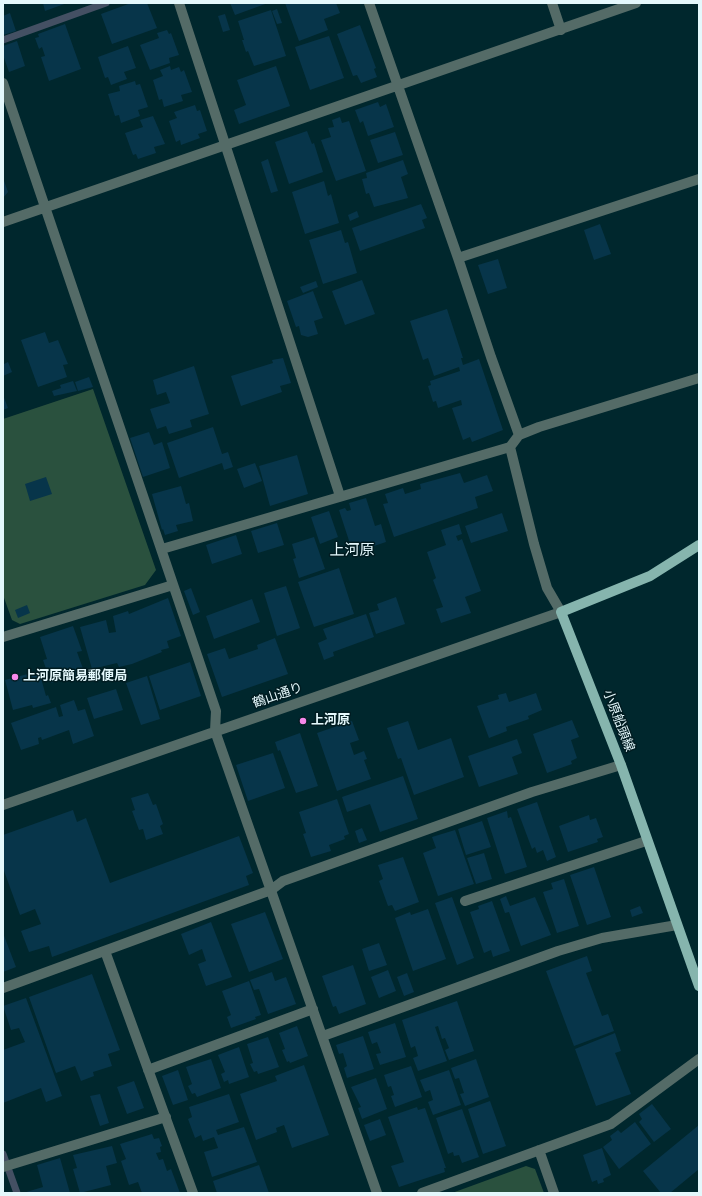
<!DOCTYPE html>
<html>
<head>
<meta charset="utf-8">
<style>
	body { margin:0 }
	#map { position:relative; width:702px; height:1196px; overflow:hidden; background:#00272d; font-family:Poppins,sans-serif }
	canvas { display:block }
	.frame { position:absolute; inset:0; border:4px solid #e4f8fc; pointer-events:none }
</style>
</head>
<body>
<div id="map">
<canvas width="702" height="1196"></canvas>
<div class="frame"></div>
</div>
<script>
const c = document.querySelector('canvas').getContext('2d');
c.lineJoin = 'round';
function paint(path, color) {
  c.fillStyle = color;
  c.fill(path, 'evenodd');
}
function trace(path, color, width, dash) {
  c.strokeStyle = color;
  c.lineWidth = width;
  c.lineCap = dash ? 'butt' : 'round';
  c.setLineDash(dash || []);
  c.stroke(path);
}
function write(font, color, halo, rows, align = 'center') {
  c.font = font + ' Poppins,"Noto Sans JP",sans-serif';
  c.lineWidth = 3;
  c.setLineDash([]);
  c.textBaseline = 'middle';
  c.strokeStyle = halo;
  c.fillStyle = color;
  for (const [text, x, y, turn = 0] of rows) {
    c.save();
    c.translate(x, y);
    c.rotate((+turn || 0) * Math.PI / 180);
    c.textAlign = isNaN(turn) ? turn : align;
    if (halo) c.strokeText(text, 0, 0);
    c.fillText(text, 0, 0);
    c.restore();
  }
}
paint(new Path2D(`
	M93,389L156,570L145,585L20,624L12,620L3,595V419Z
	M526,1166L535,1169L544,1193H452Z`), '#2a513e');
trace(new Path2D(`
	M3,40L106,3
	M3,1154L17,1193`), '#445063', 7);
paint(new Path2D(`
	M43,3H67L45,11Z
	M131,3H147L157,28L112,44L101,14Z
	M230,3H268L235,15Z
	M285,3H336L340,13L324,19L328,30L299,41Z
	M277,9L282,23L277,24L272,11Z
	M271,10L286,56L254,66L248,51L246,52L242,40H244L238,21Z
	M10,13L16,31L3,35V16Z
	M225,14L230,30L223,32L218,16Z
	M65,24L81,69L49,81L41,57L45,56L42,47L39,49L35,38L39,37L38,34Z
	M360,25L376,68L374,69L377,77L361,83L357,75L353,76L337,34Z
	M167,30L169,34L171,33L179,55L169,58L170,63L150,70L140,45L159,38L157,33Z
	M329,36L344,78L310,90L295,47Z
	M17,41L25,66L9,72L3,55V46Z
	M128,46L136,68L124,72L127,79L111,85L108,77L105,78L98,57Z
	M170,66L171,70L179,67L181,72L184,70L192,92L181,95L183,101L164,107L162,99L159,100L153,80L163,76L160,70Z
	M276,66L290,106L239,124L234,110L246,105L237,80Z
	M135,81L136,85L140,84L148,107L138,110L140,116L121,123L119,115L115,116L108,94L120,91L119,86Z
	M378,102L380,107L386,104L394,127L368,136L363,121L360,123L355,110Z
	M195,105L197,111L200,110L207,131L198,134L200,138L181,145L180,140L176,142L169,121L177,118L174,112Z
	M153,116L165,144L154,147L156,153L138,159L136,154L133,155L125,133L143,127L140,120Z
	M340,117L342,123L349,121L366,171L336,181L321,140L331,137L328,128L334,127L332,120Z
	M307,131L312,144L314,143L323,172L289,184L275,142Z
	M395,132L403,155L378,163L370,140Z
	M268,159L278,191L271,193L261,162Z
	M403,160L408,174L401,177L408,198L374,207L369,193L366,194L362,179L367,178L366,173Z
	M3,178L8,192L3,198Z
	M324,181L328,196L331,194L339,223L305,234L292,192Z
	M421,204L427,218L422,220L425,228L360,251L352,228Z
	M357,211L359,217L350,221L348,215Z
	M600,224L611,254L594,260L584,230Z
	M341,230L345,243L348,242L357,273L323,284L309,240Z
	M498,259L507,288L488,294L478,265Z
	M362,280L375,314L345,325L332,291Z
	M316,281L318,287L303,293L300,287Z
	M313,291L323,318L314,321L318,334L308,337L301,335L299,326L296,327L287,301Z
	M447,309L463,358H461L463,365L479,359L503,430L472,442L470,437L463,440L452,408L462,405L461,400L438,408L436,401L433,402L428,386L431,385L430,381L460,371L459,367L434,376L428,358L423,360L410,321Z
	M45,332L49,343L58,340L68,364L63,365L67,377L38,387L21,340Z
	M283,358L291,383L280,386L282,392L241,406L231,376L273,363L272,360Z
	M3,360L4,364L8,362L12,372L3,376Z
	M194,366L209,414L190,420L192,427L169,434L166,426L157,429L150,409L170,403L166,392L157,395L153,380Z
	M89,377L93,387L78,391L75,382Z
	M73,381L77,391L54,396L52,391L61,388L60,385Z
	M3,395L8,408L3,410Z
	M213,427L222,454L228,452L233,467L224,470L222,463L179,478L167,443Z
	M149,432L154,445L162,442L170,468L143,477L130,438Z
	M297,455L308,494L270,506L259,466Z
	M255,463L262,481L244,488L237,469Z
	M460,473L464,483L487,475L493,491L475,497L478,508L394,537L383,504L388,503L385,494L403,488L405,494L421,489L420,484Z
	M46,477L52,494L30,501L25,484Z
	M181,486L186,504L189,503L193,521L176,525L178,531L165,535L163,529L162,530L152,494Z
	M366,498L375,526L381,524L386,542L353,553L339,510L345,508L347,511L351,510L349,503Z
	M329,511L338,537L320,544L311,517Z
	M502,513L508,531L471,543L465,526Z
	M277,523L284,545L258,553L251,531Z
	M459,524L462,534L456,536L458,541L462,539L481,591L465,597L471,613L441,623L436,609L443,607L433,580L436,578L427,552L446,545L441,530Z
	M236,535L242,554L212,564L206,545Z
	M314,537L325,569L299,578L293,559L296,558L292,544Z
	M339,568L354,614L314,627L298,582Z
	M286,586L300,628L277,636L264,593Z
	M191,588L200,612L193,615L184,591Z
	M396,597L405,624L376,634L369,613L379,610L377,604Z
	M168,598L181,636L167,641L169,648L161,650L162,652L132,664L119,667L117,663L92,669L80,627L106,620L109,633L116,632L113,616L128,611L129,614Z
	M252,599L260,622L214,639L206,616Z
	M27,605L30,613L18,618L15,610Z
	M366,614L374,637L333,652L334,656L324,660L318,643L327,639L323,629Z
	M73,626L82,651L77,652L86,677L73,681L71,676L51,683L43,660L47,659L40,637Z
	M275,638L288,674L222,697L207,654L225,648L229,659L258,649L257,645Z
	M190,662L201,696L160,710L149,676Z
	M39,671L46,696L48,695L51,703L33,708L32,705L13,710L5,680Z
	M147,676L160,719L141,725L126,683Z
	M116,689L123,710L94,719L87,698Z
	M506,693L509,702L536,693L542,710L528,716L529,719L506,727L507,731L489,738L477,706L499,699L498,695Z
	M74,700L78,711L85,709L94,736L73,744L69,730L42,740L41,737L38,738L39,744L21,750L11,723L56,707L59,717L63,716L60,705Z
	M572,720L579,737L571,740L577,758L571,761L572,764L547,773L533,734Z
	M352,721L359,740L350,743L354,755L364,751L367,759L364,760L371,779L337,791L317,733Z
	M408,721L418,750L451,738L464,777L414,795L401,758L398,759L387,728Z
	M300,733L318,786L296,793L280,750L278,751L275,742Z
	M517,739L522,753L512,757L518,774L479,787L468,756Z
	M273,753L285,788L248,801L236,765Z
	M403,776L418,819L380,832L370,804L347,812L342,797Z
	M148,793L153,805L156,804L163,824L160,826L163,834L146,840L143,829L139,830L132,811L135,810L131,798Z
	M337,799L349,834L344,836L345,839L329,845L331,851L311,857L303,834L306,833L299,812Z
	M537,802L556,857L547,861L543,850L537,853L535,847L532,849L517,809Z
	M73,810L77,822L86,818L110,883L239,836L253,873L246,876L249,885L52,957L49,946L29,952L21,931L41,924L35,909L20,915L3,868V835Z
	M507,811L508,818L511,817L527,867L505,874L487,818Z
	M589,815L590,820L596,818L603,837L597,839L598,842L568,852L559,826Z
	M482,821L491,847L466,855L458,829Z
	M362,828L367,840L359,843L355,831Z
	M455,830L474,884L438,896L423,853L436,848L432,837Z
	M484,853L492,879L476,884L467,858Z
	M403,857L419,902L395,911L392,905L388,906L379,881L383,879L378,865Z
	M594,867L611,917L587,925L570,875Z
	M564,879L579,926L557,933L543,892L553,889L551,883Z
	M506,896L510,906L535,897L551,935L521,946L509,912L505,913L500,899Z
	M452,897L474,958L457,965L435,903Z
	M492,901L510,951L493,957L491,950L484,953L470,912L479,909L478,906Z
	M640,906L643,913L632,917L630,910Z
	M428,909L446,959L413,971L395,918L410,912L411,915Z
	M265,912L283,959L249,972L231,924Z
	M211,922L232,977L206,986L198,964L206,961L202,949L189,955L181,934Z
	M3,933L16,967L3,972Z
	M379,943L387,965L369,971L362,949Z
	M587,956L592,971L586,973L602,1016L608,1014L614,1031L574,1046L546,971Z
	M353,965L366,1004L339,1014L336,1006L333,1007L322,976Z
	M388,970L396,991L379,998L371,977Z
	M272,972L275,981L286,977L296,1004L268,1014L259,989L254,990L250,980Z
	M407,973L414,992L404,996L397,977Z
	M92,974L120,1050L108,1054L112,1066L93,1072L94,1076L81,1081L75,1066L56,1073L29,997Z
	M249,981L261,1015L255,1017L256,1019L231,1028L227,1017L231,1015L222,991Z
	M26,998L62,1096L46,1102L41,1088L3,1103V1050L25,1042L19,1028L11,1030L3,1006Z
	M457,1001L474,1051L449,1060L445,1050L449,1048L445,1038L442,1039L438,1026L435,1027L447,1061L418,1071L413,1058L418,1056L415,1046L411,1048L402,1020Z
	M395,1023L406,1057L380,1065L376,1054L381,1053L377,1042L372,1044L368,1032Z
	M297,1026L308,1056L290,1063L289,1061L287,1062L282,1050L285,1049L279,1033Z
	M615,1033L621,1051L615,1053L631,1094L596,1106L575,1049Z
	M363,1036L374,1069L347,1078L344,1068L347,1066L343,1053L339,1054L336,1045Z
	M268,1037L279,1067L258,1074L257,1071L254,1072L250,1064L253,1063L247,1044Z
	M239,1047L249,1077L229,1084L228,1080L224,1082L221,1074L225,1072L218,1055Z
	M211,1059L221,1088L197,1097L195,1093L192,1094L188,1086L192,1084L186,1067Z
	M476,1059L489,1097L465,1106L460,1094L464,1093L459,1078L455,1079L451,1068Z
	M304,1065L329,1135L292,1148L284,1125L276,1128L277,1132L256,1140L240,1094L277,1081L275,1076Z
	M411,1066L422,1097L395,1107L391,1096L394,1095L391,1086L388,1087L384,1075Z
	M178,1070L188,1100L173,1105L162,1076Z
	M449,1070L461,1105L433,1115L428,1102L433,1100L430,1090L425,1092L420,1080Z
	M376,1078L387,1109L362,1119L358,1108L361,1107L351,1087Z
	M134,1081L144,1108L127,1114L117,1087Z
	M100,1094L109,1123L100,1126L90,1096Z
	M229,1094L239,1122L216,1130L218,1135L244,1127L257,1162L212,1177L204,1152L218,1148L214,1137L203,1141L201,1135L195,1138L188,1119L192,1117L189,1107Z
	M490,1101L506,1146L483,1154L468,1109Z
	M652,1104L671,1129L654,1142L639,1122L642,1119L639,1114Z
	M417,1107L418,1110L425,1108L446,1168H444L445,1172L399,1187L391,1166L404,1162L388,1117Z
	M462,1109L479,1157L462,1163L459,1155L454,1156L453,1152L448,1154L436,1118Z
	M380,1119L386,1135L370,1141L364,1125Z
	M635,1122L651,1144L619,1169L603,1147L612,1140L610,1136L618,1130L621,1133Z
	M699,1125V1169L670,1193H661L643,1171Z
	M152,1134L154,1139L159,1138L162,1146L160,1147L161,1152L156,1153L159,1160L163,1159L167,1171L171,1169L180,1193H142L138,1182L129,1185L121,1161L126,1159L120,1144Z
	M112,1146L117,1163L106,1166L111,1185L80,1193L73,1169L77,1168L73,1155Z
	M602,1148L611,1175L603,1179L604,1182L598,1184L597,1180L592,1182L583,1155Z
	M60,1158L70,1193H23L43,1187L37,1165Z
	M259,1165L269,1193H217L213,1181Z`), '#07354a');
trace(new Path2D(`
	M179,3L340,496
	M369,3L458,258L491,357L519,435
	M552,3L561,30
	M3,83L216,711L215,731L377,1193
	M3,222L636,3
	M458,258L699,179
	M162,549L510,447L519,435L539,427L699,378
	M3,637L173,585
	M3,805L561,612L547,588L534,544L510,447
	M465,901L646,841
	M105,951L193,1193
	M3,988L271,890L283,881L532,792L621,765
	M323,1036L558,951L602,938L677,925
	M148,1070L313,1009
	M539,1150L554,1193
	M3,1167L166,1117
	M422,1193L611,1124L699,1059`), '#546b67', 10);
trace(new Path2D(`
	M699,545L650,576L561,612L621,765L699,986`), '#86b5ae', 10);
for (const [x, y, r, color] of [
	[15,677,4,"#f788eb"],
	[303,721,4,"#f788eb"]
]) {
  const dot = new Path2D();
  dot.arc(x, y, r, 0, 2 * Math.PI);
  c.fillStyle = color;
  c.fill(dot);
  trace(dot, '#011c21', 1.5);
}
write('bold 13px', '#e4f8fc', '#011c21', [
	["上河原簡易郵便局",23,677],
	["上河原",311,721]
], 'left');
write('13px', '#e4f8fc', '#011c21', [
	["鶴山通り",278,696,-19],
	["小原船頭線",618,721,69]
]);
write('15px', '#e4f8fc', '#011c21', [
	["上河原",352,551]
]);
</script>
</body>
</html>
